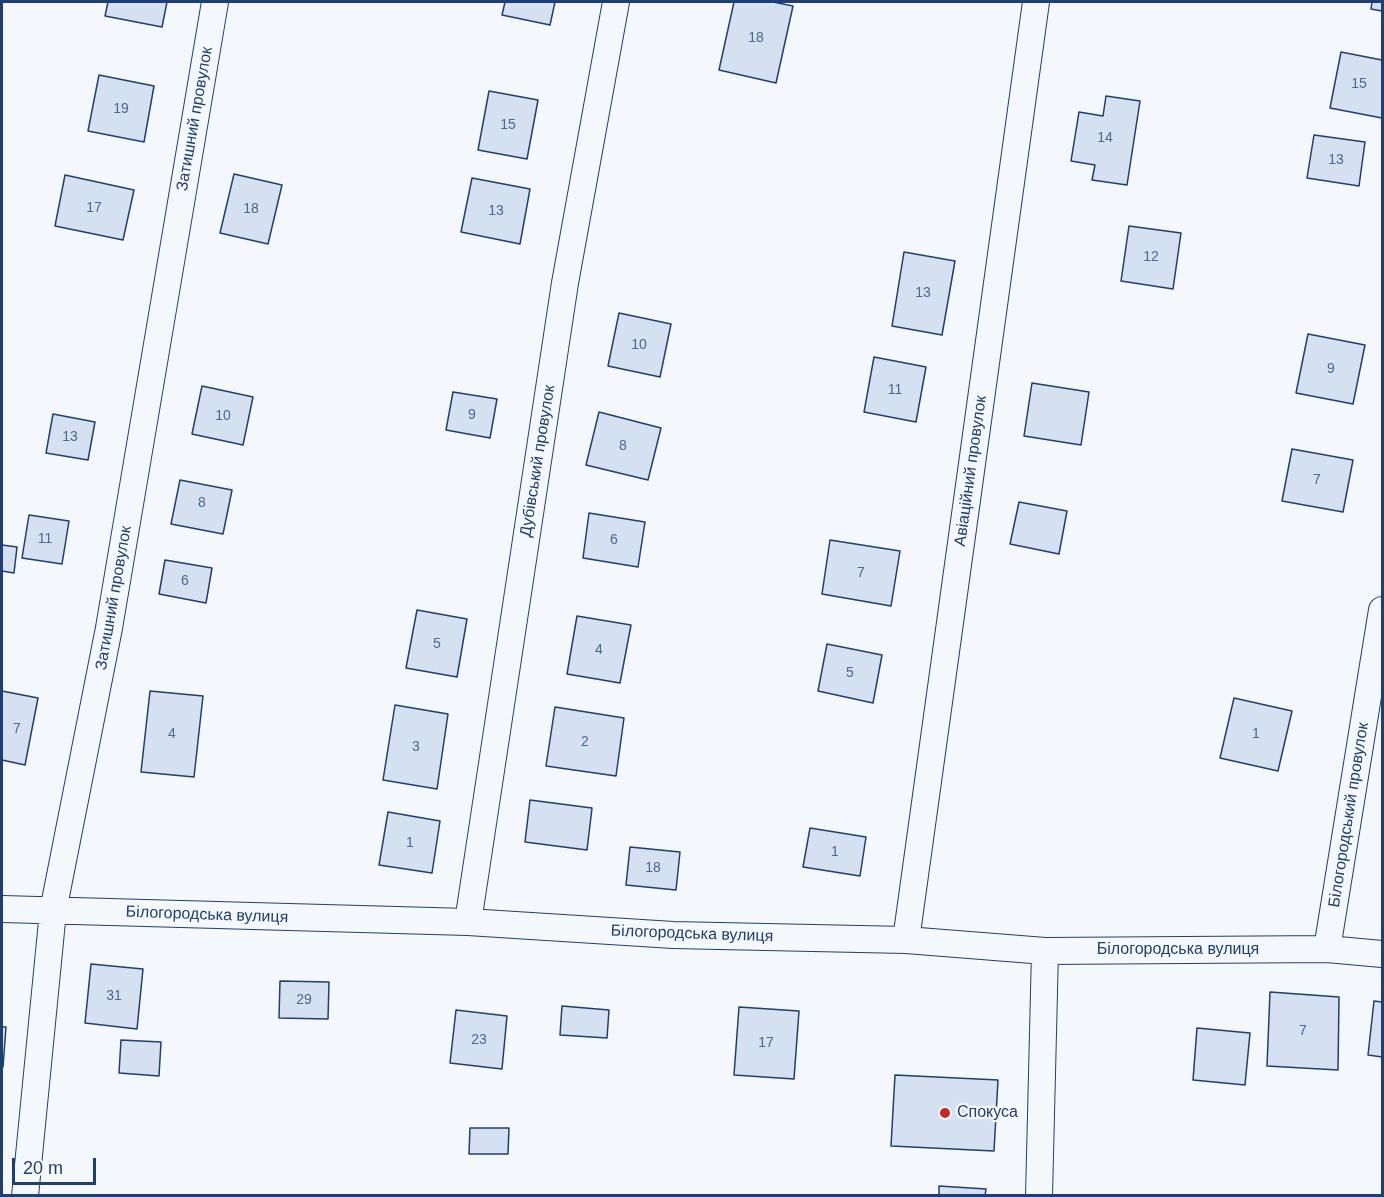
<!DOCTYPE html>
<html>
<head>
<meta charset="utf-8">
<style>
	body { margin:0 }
	#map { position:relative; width:1384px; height:1197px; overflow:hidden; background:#f4f7fb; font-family:Helvetica,sans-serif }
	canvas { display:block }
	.frame { position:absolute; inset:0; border:3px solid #1d3f73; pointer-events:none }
	.scale { position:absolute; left:12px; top:1158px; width:84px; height:27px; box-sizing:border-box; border:3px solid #1d3f73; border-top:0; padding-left:8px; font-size:18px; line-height:21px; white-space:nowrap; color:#1d3f73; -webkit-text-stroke:4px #f4f7fb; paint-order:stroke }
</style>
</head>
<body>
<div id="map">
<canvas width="1384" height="1197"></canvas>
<div class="frame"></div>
<div class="scale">20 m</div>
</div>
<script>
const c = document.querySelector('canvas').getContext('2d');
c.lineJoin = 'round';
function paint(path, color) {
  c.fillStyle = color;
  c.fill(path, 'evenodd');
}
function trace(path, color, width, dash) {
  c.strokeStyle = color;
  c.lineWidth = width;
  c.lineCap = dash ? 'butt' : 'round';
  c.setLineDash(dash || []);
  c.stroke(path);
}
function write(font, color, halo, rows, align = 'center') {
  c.font = font + ' Helvetica,sans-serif';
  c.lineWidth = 4.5;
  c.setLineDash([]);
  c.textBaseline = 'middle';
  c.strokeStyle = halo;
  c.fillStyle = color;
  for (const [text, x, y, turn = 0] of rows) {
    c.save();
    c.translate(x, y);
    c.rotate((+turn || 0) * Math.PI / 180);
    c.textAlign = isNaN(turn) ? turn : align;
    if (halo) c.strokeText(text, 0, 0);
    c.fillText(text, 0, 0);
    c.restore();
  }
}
const building = new Path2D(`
	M108,2H167L162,27L105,16Z
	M505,2H555L550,25L502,15Z
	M734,2H773L793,6L776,83L719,70Z
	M1372,2H1382V11L1371,9Z
	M1341,52L1382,60V118L1330,108Z
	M99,75L154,86L144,142L88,131Z
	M489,91L538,100L527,159L478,150Z
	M1106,96L1140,101L1127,185L1092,180L1095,165L1071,161L1079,112L1103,116Z
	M1314,135L1365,142L1359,186L1307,178Z
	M234,174L282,185L268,244L220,233Z
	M65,175L134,190L123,240L55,226Z
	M472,178L530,189L520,244L461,232Z
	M1129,226L1181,233L1173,289L1121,281Z
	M904,252L955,261L942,335L892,326Z
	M619,313L671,324L660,377L608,366Z
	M1308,334L1365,345L1353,404L1296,393Z
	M874,357L926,367L916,422L864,412Z
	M1032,383L1089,392L1081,445L1024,436Z
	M202,386L253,397L243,445L192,434Z
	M453,392L497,399L490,438L446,430Z
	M599,412L661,428L648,480L586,465Z
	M53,414L95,422L88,460L46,453Z
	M1292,449L1353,460L1343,512L1282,501Z
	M180,480L232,490L223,534L171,524Z
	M1019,502L1067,511L1059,554L1010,544Z
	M589,513L645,522L638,567L583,558Z
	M29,515L69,521L62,564L22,558Z
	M830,540L900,551L891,606L822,594Z
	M2,545L17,547L14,573L2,571Z
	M165,560L212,568L206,603L159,594Z
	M417,610L467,619L457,677L406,668Z
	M577,616L631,625L620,683L567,674Z
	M827,644L882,655L873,703L818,691Z
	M2,691L38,698L25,765L2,760Z
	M150,691L203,696L194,777L141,772Z
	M1234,698L1292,711L1278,771L1220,758Z
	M395,705L448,714L437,789L383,780Z
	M555,707L624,718L616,776L546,766Z
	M530,800L592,808L587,850L525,842Z
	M388,812L440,821L432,873L379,865Z
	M810,828L866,837L860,876L803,867Z
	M630,847L680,852L676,890L626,885Z
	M91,964L143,969L137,1029L85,1023Z
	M280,981L329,982L328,1019L279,1018Z
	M1270,992L1339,997L1338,1070L1267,1066Z
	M1374,1001L1382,1002V1057L1368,1055Z
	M562,1006L609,1010L607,1038L560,1035Z
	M739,1007L799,1011L794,1079L734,1075Z
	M456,1010L507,1016L502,1069L450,1063Z
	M2,1027H6L3,1067H2Z
	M1197,1028L1250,1033L1245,1085L1193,1080Z
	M121,1040L161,1042L159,1076L119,1073Z
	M895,1075L998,1080L994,1151L891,1146Z
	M470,1128H509L508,1154H469Z
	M939,1186L986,1189L985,1196H939Z`);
paint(building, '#d5e0f0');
trace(building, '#1d3f73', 1.5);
const street = new Path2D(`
	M2,909L468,922L673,935L906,940L1045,951L1327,949L1382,954
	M468,922L565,283L616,2
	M906,940L1036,2
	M1327,949L1382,610
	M25,1196L53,911L109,628L215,2
	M1039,1196L1045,951`);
trace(street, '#1d3f73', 28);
trace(street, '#f4f7fb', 26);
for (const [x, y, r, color] of [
	[945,1113,6,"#c62828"]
]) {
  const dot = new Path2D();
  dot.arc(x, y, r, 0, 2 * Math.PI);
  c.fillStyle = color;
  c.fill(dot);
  trace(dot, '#f4f7fb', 2);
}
write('14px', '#4b6792', null, [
	["18",756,38],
	["15",1359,84],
	["19",121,109],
	["15",508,125],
	["14",1105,138],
	["13",1336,160],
	["17",94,208],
	["18",251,209],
	["13",496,211],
	["12",1151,257],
	["13",923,293],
	["10",639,345],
	["9",1331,369],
	["11",895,390],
	["9",472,415],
	["10",223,416],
	["13",70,437],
	["8",623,446],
	["7",1317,480],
	["8",202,503],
	["11",45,539],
	["6",614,540],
	["7",861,573],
	["6",185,581],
	["5",437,644],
	["4",599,650],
	["5",850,673],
	["7",17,729],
	["4",172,734],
	["1",1256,734],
	["2",585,742],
	["3",416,747],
	["1",410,843],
	["1",835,852],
	["18",653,868],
	["31",114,996],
	["29",304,1000],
	["7",1303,1031],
	["23",479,1040],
	["17",766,1043]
]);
write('16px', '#1d3f73', '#f4f7fb', [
	["Затишний провулок",195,119,-80],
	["Дубівський провулок",538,461,-81],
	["Авіаційний провулок",971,471,-82],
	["Затишний провулок",114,598,-80],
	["Білогородський провулок",1349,815,-81],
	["Білогородська вулиця",207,915,2],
	["Білогородська вулиця",692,934,2],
	["Білогородська вулиця",1178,950]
]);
write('16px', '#1d3f73', '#f4f7fb', [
	["Спокуса",957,1113]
], 'left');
</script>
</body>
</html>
